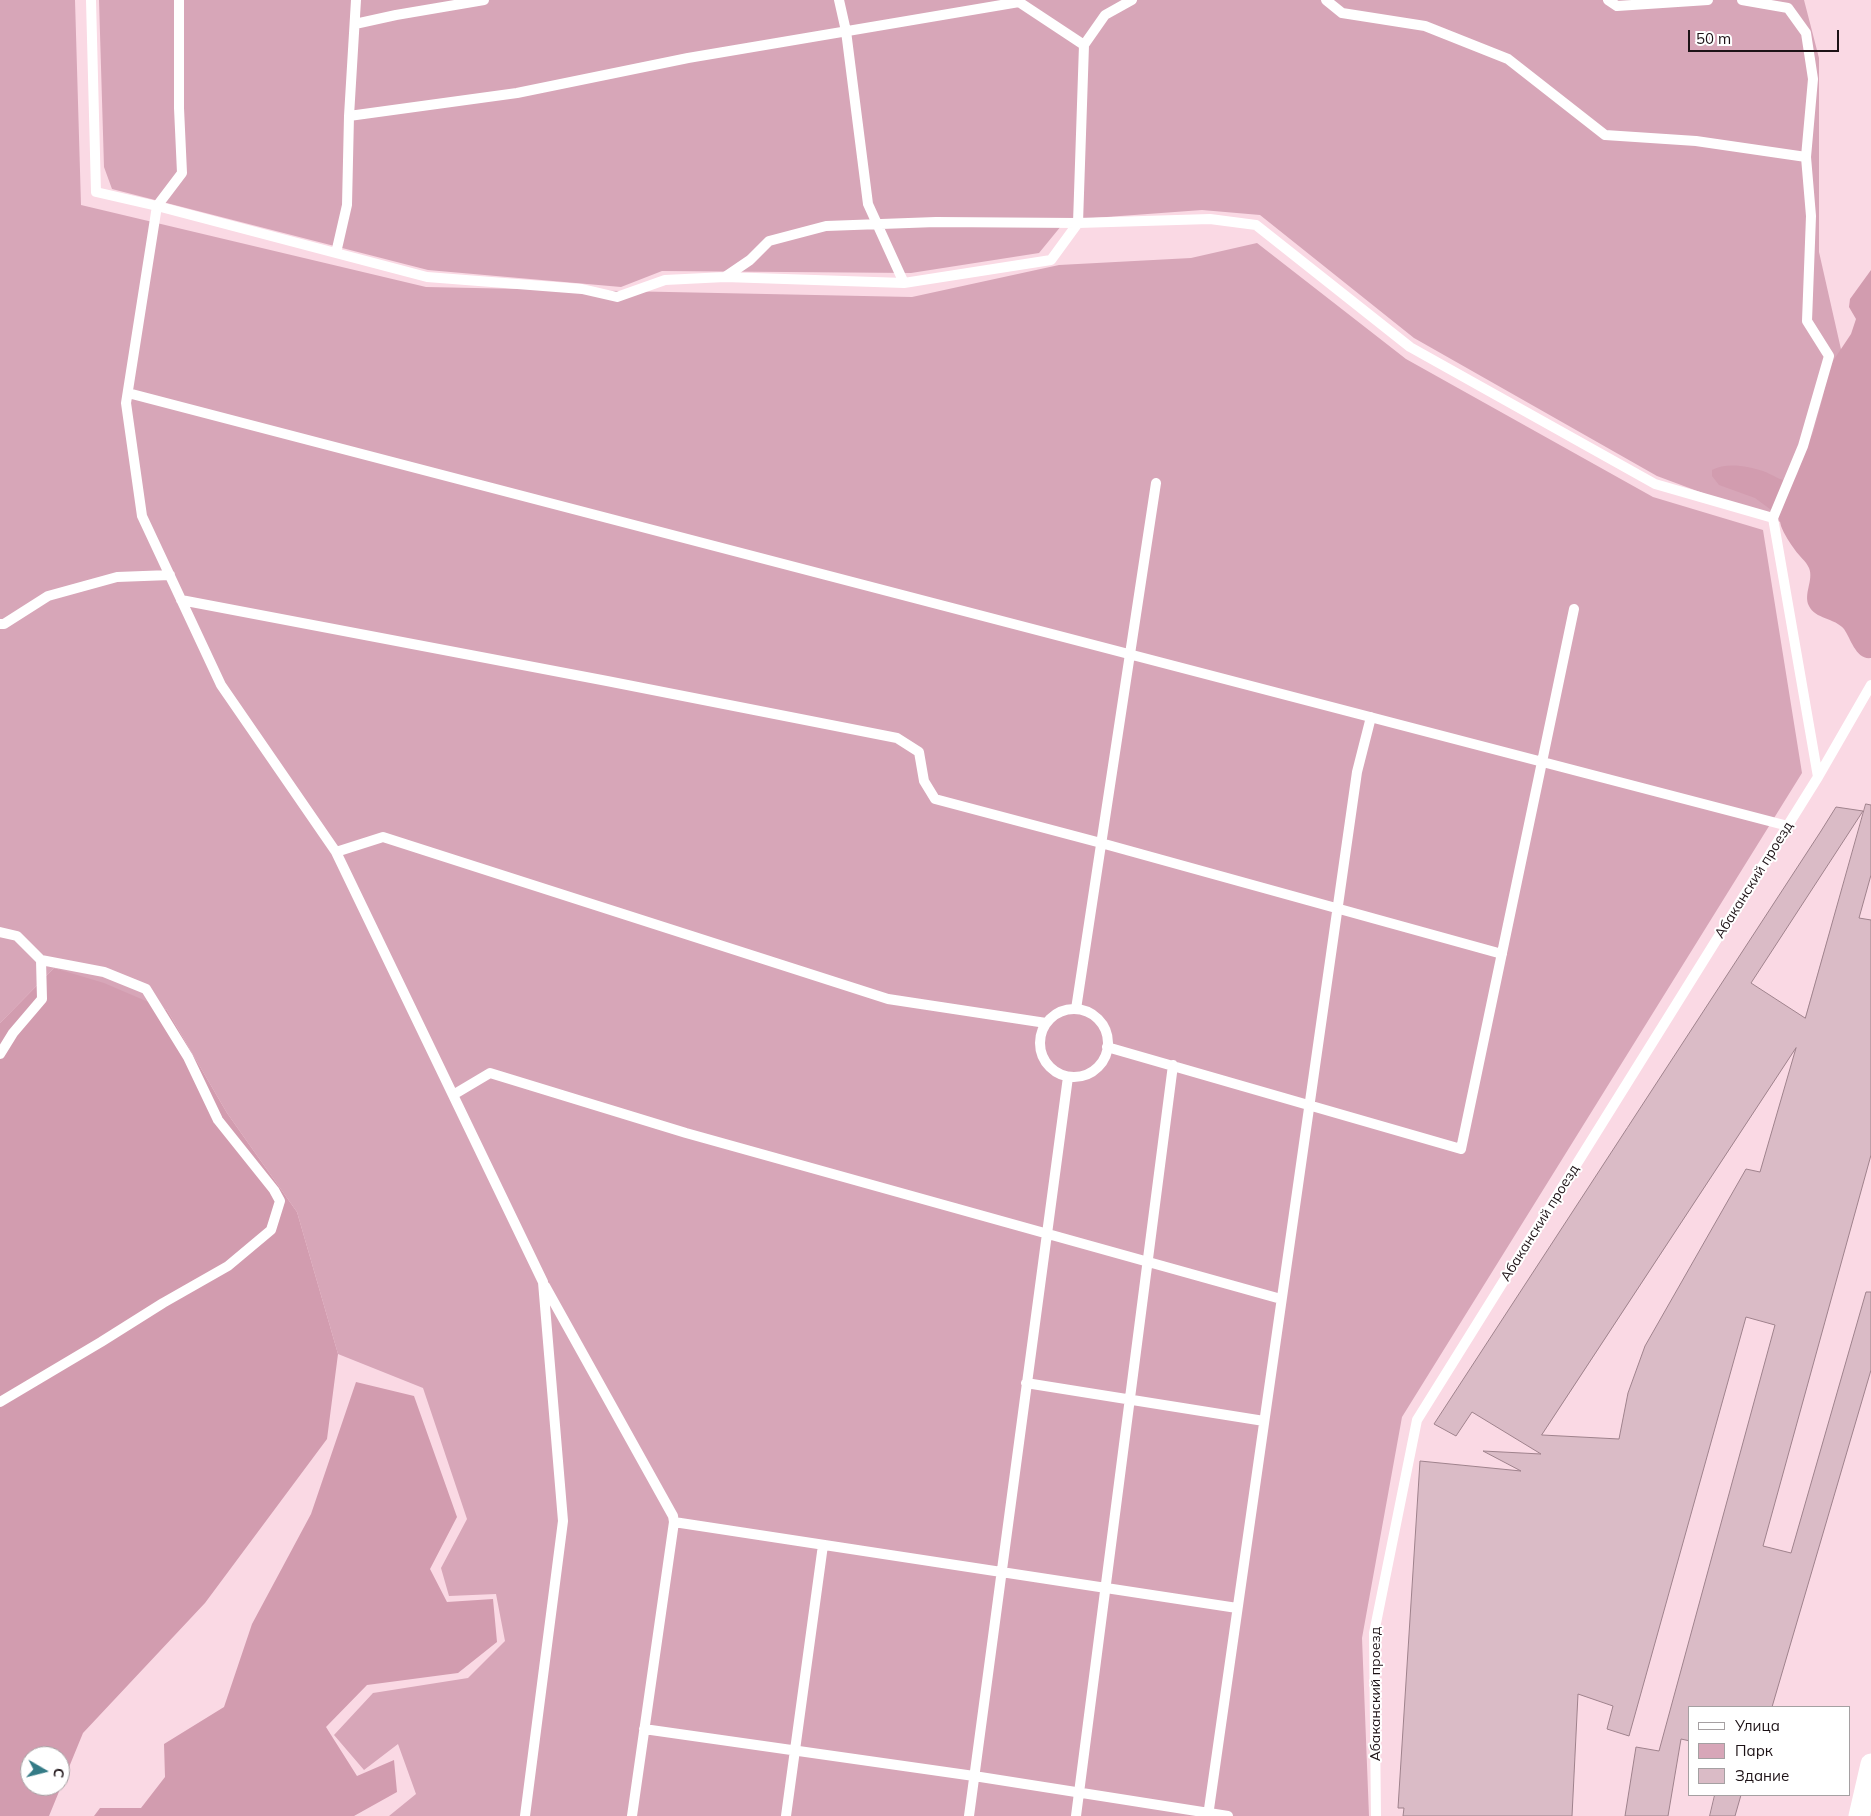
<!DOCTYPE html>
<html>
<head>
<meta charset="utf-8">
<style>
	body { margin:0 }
	#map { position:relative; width:1871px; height:1816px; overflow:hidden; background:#fad9e4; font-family:Mulish,sans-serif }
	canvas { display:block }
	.legend { position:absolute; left:1688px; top:1706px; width:162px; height:90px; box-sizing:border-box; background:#fff; border:1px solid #a5a0a2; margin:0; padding:6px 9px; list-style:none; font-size:15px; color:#1d1216 }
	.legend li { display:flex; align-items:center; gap:10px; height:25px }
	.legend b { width:25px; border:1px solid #a5a0a2 }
	.north { position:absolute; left:20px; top:1746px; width:50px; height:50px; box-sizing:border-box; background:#fff; border:1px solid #a5a0a2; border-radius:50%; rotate:98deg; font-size:14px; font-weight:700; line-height:20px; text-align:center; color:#1d1216 }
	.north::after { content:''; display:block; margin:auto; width:18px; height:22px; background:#347b86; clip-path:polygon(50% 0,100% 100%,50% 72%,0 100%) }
	.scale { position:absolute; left:1688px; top:30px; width:151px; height:22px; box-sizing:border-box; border:2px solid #1d1216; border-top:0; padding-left:6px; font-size:15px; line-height:18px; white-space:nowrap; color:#1d1216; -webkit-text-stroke:4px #fff; paint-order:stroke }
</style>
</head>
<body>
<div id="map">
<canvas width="1871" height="1816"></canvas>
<ul class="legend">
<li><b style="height:6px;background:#fff"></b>Улица</li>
<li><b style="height:14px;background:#d7a6b8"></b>Парк</li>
<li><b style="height:14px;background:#dabbc6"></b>Здание</li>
</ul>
<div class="north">С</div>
<div class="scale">50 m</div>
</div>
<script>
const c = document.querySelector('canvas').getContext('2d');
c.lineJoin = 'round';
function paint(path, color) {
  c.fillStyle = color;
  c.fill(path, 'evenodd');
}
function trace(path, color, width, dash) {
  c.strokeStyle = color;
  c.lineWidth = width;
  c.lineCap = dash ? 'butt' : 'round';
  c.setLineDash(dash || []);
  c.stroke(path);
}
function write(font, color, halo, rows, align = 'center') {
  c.font = font + ' Mulish,sans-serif';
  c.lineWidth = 4;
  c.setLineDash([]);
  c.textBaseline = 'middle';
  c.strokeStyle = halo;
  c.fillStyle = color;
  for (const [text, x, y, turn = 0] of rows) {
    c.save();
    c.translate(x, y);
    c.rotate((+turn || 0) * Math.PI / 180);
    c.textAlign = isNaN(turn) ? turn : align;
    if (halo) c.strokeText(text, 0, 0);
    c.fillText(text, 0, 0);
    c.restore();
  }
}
paint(new Path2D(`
	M0,0H75L81,205L426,287L912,297L1059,265L1191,258L1257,243L1406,359L1653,497L1763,530L1802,773L1402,1417L1362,1638L1369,1816H389L416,1794L398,1744L364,1770L334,1735L373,1693L468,1678L505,1641L496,1594L449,1596L441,1568L467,1519L423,1388L338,1354L297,1212L227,1113L167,1010L54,968L0,1023Z
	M99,0H1804L1819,58V252L1845,367L1783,523L1657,476L1414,338L1260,215L1202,210L1066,220L1039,253L911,273L662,271L621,287L428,270L112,189L104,167Z`), '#d7a6b8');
paint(new Path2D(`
	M1871,270V658C1856,660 1851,639 1844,629C1835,618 1815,619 1809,606C1803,594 1814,580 1809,568C1806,561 1799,556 1795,550C1790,543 1784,534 1781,526C1780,523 1780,519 1778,515L1755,498L1719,485L1712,476V470C1726,462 1748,466 1763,471C1774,475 1781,482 1793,481L1797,475L1806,447L1813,433L1823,397L1825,382L1833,361L1851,334L1856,319L1849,307L1850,299Z
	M54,968L104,983L167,1010L227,1113L297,1212L338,1354L327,1439L205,1603L83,1733L49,1816H0V1023ZM30,1756H60V1786H30Z
	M356,1382L414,1396L457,1517L430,1569L447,1602L493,1599L497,1642L458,1673L367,1685L326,1727L357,1776L394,1760L397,1792L354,1816H94L100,1808H141L165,1777L164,1744L224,1707L252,1624L311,1514Z`), '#d29caf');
const building = new Path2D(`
	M1866,804L1871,805V875L1859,918L1871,920V1155L1763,1546L1791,1553L1866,1292H1871V1370L1772,1707H1690V1741L1681,1739L1668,1816H1625L1636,1747L1659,1751L1775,1325L1746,1317L1629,1736L1607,1729L1613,1706L1578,1694L1572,1816H1403L1404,1808H1398L1420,1461L1521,1471L1483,1451L1541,1454L1472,1412L1456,1436L1434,1424L1821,831L1836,807L1863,811L1751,983L1805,1018ZM1796,1048L1760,1172L1746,1169L1645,1346L1628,1393L1619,1439L1542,1435Z
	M1715,1795H1741L1735,1816H1710Z`);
paint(building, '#dabbc6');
trace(building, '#9f828c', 1);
trace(new Path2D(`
	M91,0L96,192L157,206L126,403L142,516L221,685L336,852L543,1282L563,1521L525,1816
	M179,0V108L182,173L157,206L427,277L582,289L617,297L665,280L725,277L904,283L1051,260L1078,223L1210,219L1256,225L1410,347L1655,484L1773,518
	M839,0L846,31L868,204L904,283
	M1326,0L1342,13L1425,26L1508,59L1605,135L1696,141L1806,157
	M1608,0L1617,6L1708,0
	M1742,0L1788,8L1806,33L1813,79L1806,157L1811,216L1807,321L1829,356L1803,446L1773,518L1818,777
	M355,24L396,15L484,0
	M349,116L517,93L688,58L1019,2L1084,45L1105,15L1132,0
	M336,253L347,205L349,116L356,0
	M725,277L750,260L769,241L826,226L936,222L1078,223L1084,45
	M128,393L1788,826
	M181,600L607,681L897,738L919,752L924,781L935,799L1101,843L1502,954
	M0,624H4L48,596L117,577L170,575
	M336,852L383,837L888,999L1046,1023
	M0,932L17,936L41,960L104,972L146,989L188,1057L218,1120L274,1190L280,1201L271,1230L228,1266L163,1303L101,1342L0,1402
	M1076,1009L1156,483
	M1040 1043a34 34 0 1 1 68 0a34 34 0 1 1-68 0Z
	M1107,1047L1461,1149L1574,609
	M0,1054L13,1033L42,999L41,960
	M453,1095L490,1073L686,1133L1281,1299
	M545,1286L673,1516L674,1522L1237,1608
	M1026,1383L1264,1421
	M644,1729L974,1776L1228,1816
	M632,1816L674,1522
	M786,1816L823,1545
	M969,1816L1068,1077
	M1076,1816L1173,1065
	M1208,1816L1357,772L1371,717
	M1376,1816L1374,1633L1417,1420L1818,777L1871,685`), '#fff', 10);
trace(new Path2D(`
	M1859,1816L1871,1764`), '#fff', 21);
write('14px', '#1d1216', '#fff', [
	["Абаканский проезд",1754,880,-58],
	["Абаканский проезд",1540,1223,-58],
	["Абаканский проезд",1376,1694,-90]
]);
</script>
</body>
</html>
